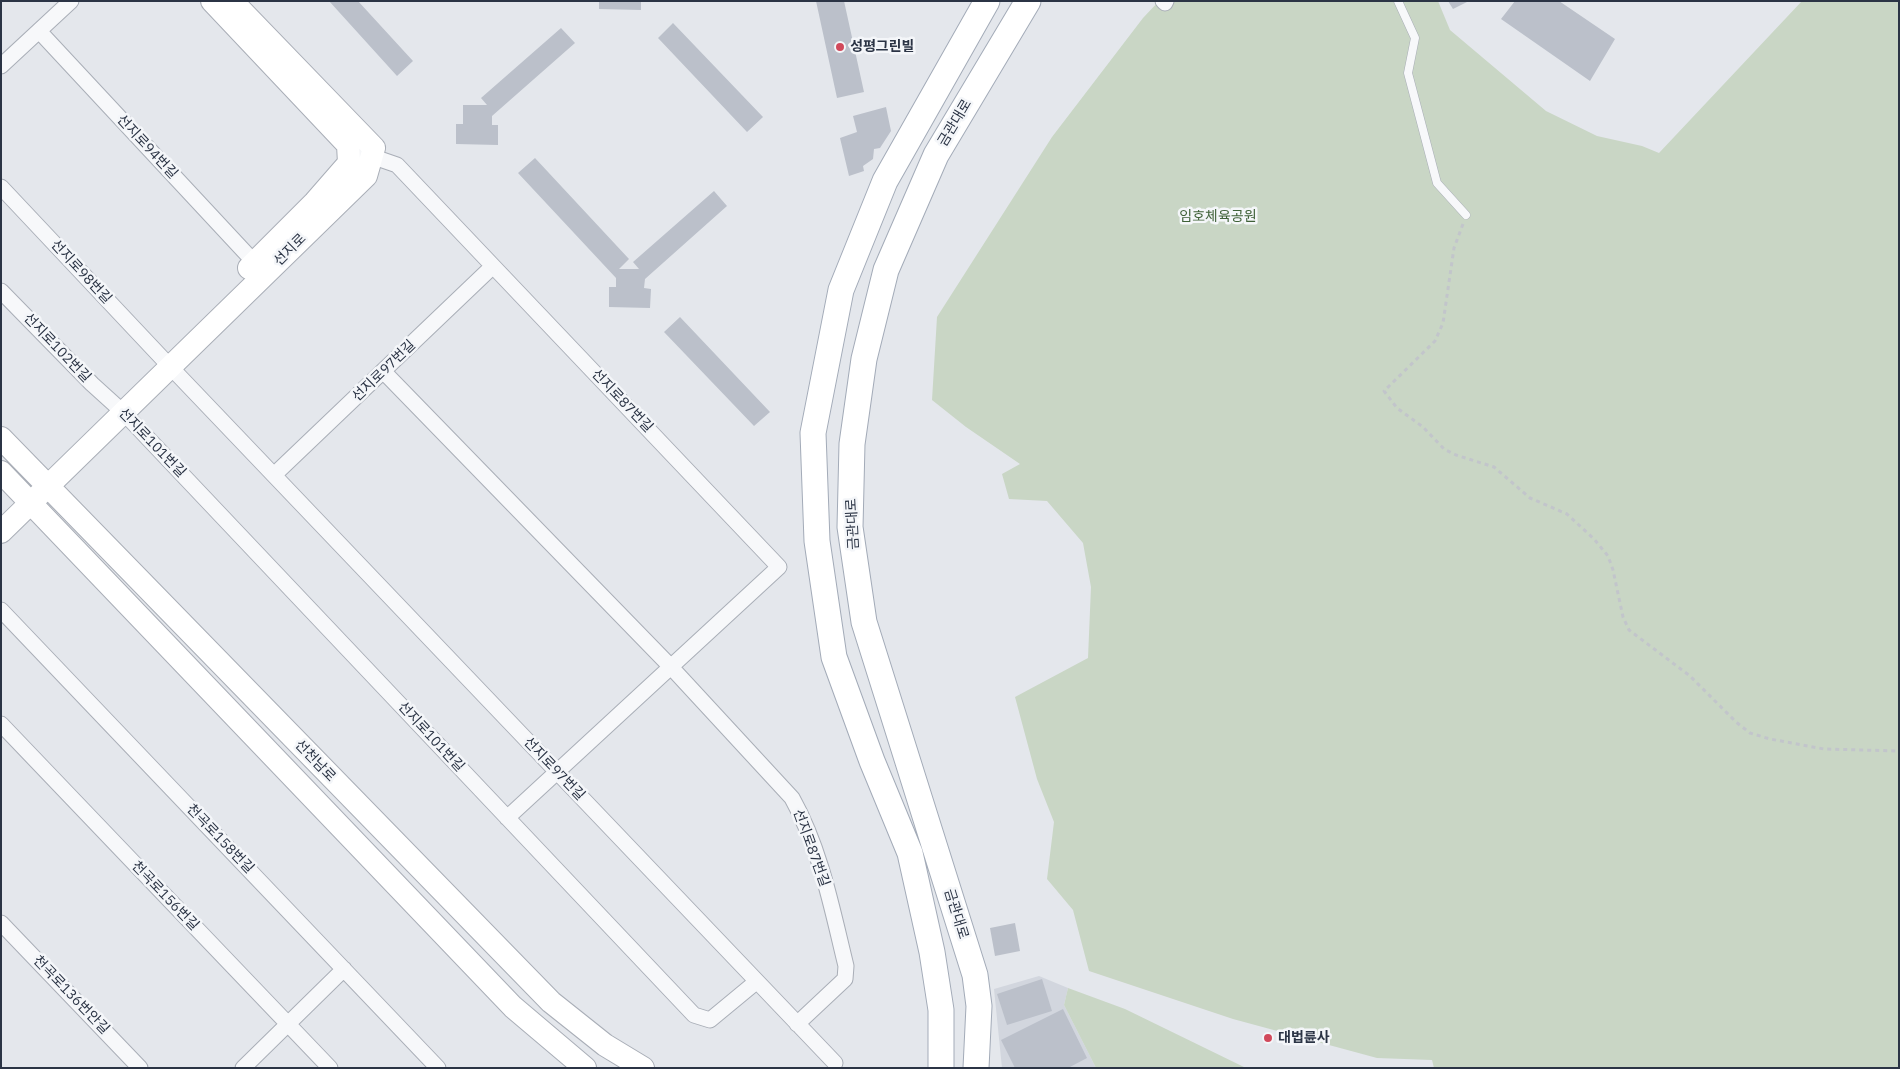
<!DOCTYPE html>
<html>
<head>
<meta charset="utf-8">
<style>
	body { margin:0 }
	#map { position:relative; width:1900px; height:1069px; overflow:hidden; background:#e4e7ec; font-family:"IBM Plex Sans",sans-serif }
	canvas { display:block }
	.frame { position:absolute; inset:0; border:2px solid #2b3445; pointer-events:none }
</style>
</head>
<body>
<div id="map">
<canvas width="1900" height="1069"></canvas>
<div class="frame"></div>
</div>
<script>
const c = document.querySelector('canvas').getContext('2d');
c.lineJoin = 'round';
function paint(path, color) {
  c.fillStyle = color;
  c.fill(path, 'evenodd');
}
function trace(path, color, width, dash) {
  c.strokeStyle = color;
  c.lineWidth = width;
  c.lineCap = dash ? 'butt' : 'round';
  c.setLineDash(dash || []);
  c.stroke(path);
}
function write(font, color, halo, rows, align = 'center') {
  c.font = font + ' "IBM Plex Sans","Noto Sans KR",sans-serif';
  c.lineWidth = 5;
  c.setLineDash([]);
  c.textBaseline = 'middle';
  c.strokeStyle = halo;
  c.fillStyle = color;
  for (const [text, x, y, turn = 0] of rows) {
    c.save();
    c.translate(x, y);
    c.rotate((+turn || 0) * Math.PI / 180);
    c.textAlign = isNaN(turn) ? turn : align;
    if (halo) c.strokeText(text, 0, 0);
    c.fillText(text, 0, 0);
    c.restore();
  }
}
paint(new Path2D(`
	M1039,976L1068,988L1064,1005L1096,1068H1002L994,989Z`), '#d2d6de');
paint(new Path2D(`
	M1159,1H1438L1450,30L1546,111L1597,136L1642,146L1659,153L1802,1H1899V1068H1434L1432,1060L1377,1058L1233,1019L1089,971L1073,910L1047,879L1054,822L1037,779L1015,697L1088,658L1091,587L1083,543L1047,501L1009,499L1002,474L1020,464L966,427L932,400L937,317L1052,137L1143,18Z
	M1068,988L1125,1009L1246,1068H1096L1064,1005Z`), '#c9d6c5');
paint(new Path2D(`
	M329,1H358L413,61L397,76Z
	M599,1H641V10L599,9Z
	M816,1H844L864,92L837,98Z
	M1448,1H1469L1453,9Z
	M1515,1H1559L1615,39L1590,81L1501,19Z
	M673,23L763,117L747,132L658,38Z
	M561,28L575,43L492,116V125H498V145L456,144V124H463V105H487L481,98Z
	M886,107L891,131L880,148L874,149L873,159L863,166L864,171L849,176L840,138L857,132L853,116Z
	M535,158L629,259L619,269H639L633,262L714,191L727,206L645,279L644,288L651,289L650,308L609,307V287H616V278L518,173Z
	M680,317L770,412L754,426L664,332Z
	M1015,923L1020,951L995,956L990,928Z
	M1042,979L1052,1011L1007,1025L997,994Z
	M1063,1009L1087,1058L1068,1068H1015L1001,1040Z`), '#bbc0ca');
const lane = new Path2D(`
	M1398,1L1415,38L1408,73L1437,183L1466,215`);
const street = new Path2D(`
	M1163,1L1165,3L1166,1
	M39,31L255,263
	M1,66L71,1
	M362,155L371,156L397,165L779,567L507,818
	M1,187L161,357L835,1063
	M1,291L92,384L124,413L694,1015L710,1020L756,982
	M383,371L671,667L792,798C821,850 832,909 846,966L845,979L797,1024
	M274,475L493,266
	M1,610L438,1068
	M1,724L330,1068
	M1,923L140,1068
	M243,1068L344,969`);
const secondary = new Path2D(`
	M212,1L348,145L349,163L315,202L249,268
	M1,438L551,1002L605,1045L643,1068
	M1,472L513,1007L585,1068
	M1,532L366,176L374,148L232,1`);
const primary = new Path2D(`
	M941,1068V1010L932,952L910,853L872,761L834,657L817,541L813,433L841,290L885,181L987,1
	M976,1068L979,1006L975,975L864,622L850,527L852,444L864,359L886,270L936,155L1028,1`);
trace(lane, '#a9aeb7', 9);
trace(street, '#a9aeb7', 17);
trace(secondary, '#a9aeb7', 24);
trace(primary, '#a3abb8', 27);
trace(new Path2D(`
	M1463,224L1454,248L1443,323L1435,341L1384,391L1397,408L1423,427L1444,449L1456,455L1494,467L1530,498L1567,514L1594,539L1608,556L1613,570L1623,617L1629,630L1690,676L1736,722L1750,733L1770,739L1824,749L1899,751`), '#c2c5cb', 3, [4, 4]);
trace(lane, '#f7f8fa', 8);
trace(street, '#f7f8fa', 15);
trace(secondary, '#fff', 22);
trace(primary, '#fff', 25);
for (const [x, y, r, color] of [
	[840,47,5,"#d1495b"],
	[1268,1038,5,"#d1495b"]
]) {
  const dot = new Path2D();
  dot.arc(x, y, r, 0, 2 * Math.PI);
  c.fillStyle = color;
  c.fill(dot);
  trace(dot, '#f4f6f9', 2);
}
write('bold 14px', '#2b3445', '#f4f6f9', [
	["성평그린빌",850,47],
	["대법륜사",1278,1038]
], 'left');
write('14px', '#2b3445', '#f4f6f9', [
	["금관대로",955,123,-59],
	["선지로94번길",147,147,47],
	["선지로",290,250,-45],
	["선지로98번길",81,272,47],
	["선지로102번길",57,348,46],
	["선지로97번길",384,371,-44],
	["선지로87번길",622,401,46],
	["선지로101번길",152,443,46],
	["금관대로",853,524,-93],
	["선지로101번길",431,737,47],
	["선천남로",315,761,46],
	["선지로97번길",554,769,46],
	["천곡로158번길",220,839,46],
	["선지로87번길",811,848,70],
	["천곡로156번길",165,896,46],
	["금관대로",956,914,73],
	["천곡로136번안길",71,995,46]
]);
write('14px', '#3f6138', '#f4f6f9', [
	["임호체육공원",1218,217]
]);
</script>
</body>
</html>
